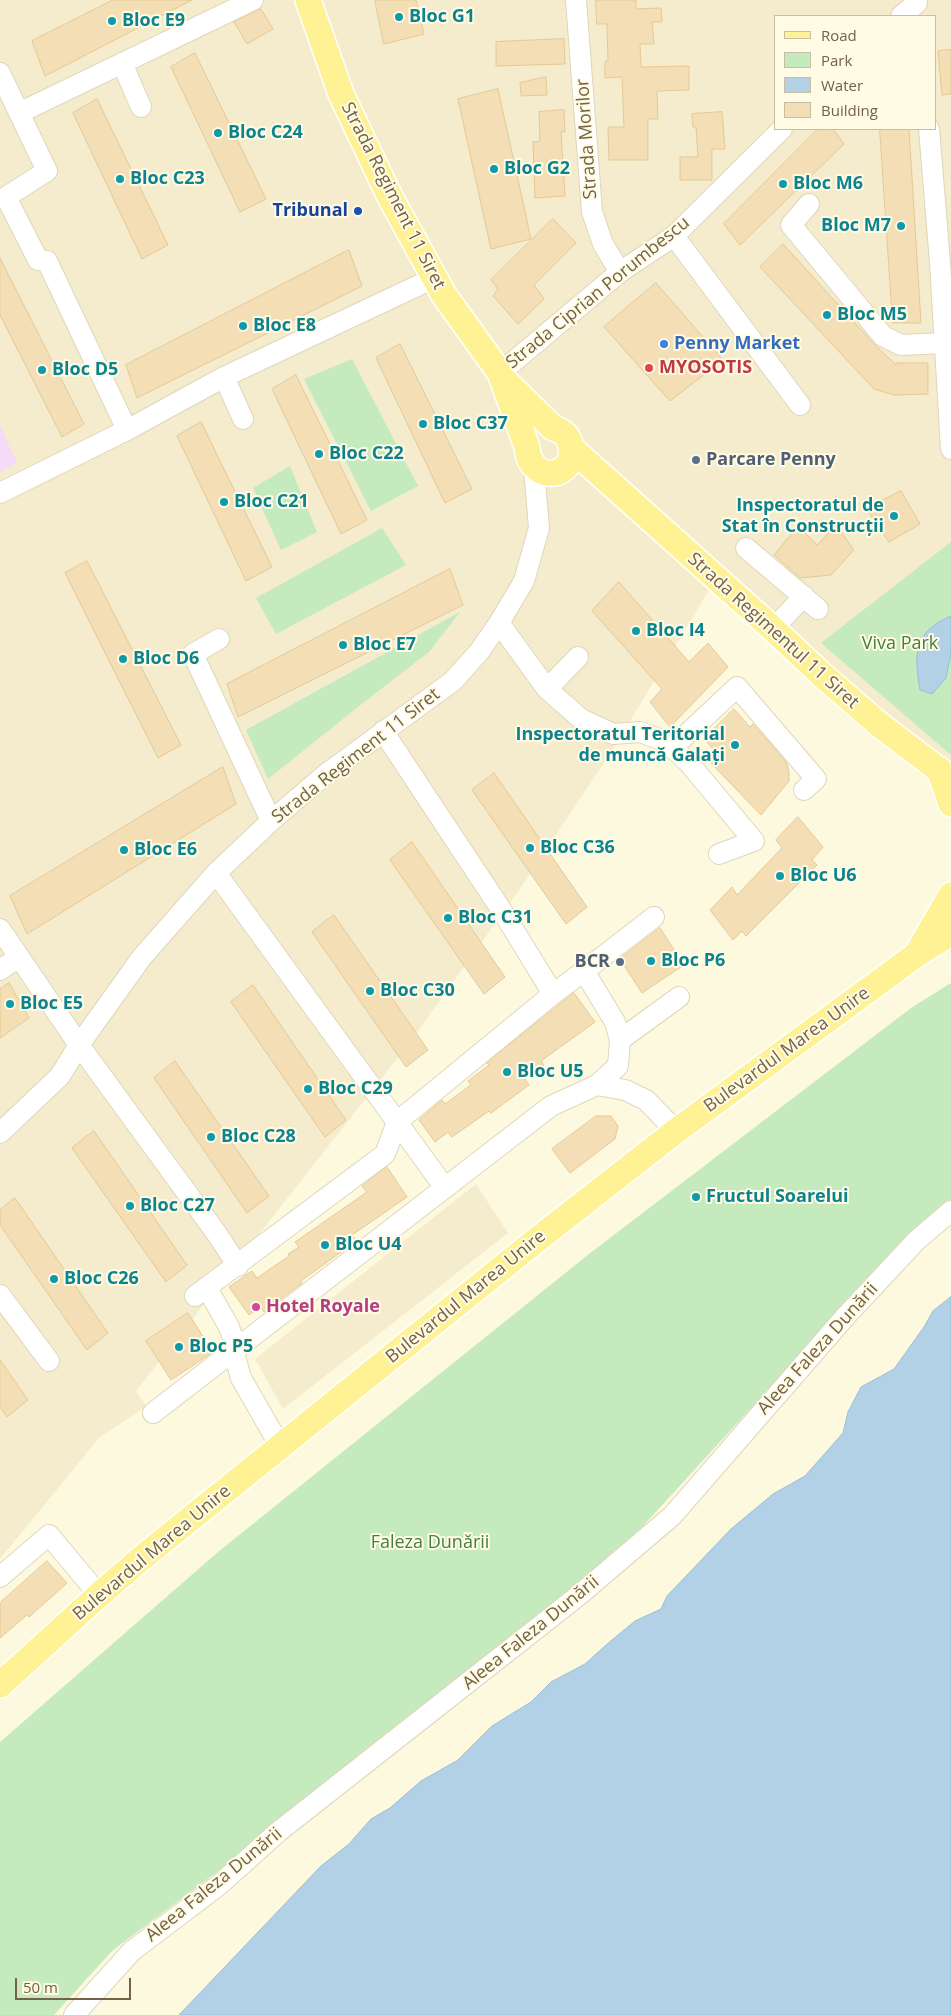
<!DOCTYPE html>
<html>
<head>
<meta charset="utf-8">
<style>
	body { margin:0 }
	#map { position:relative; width:951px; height:2015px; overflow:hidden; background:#fdf9de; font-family:"Open Sans",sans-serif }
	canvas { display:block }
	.legend { position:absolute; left:774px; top:15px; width:162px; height:115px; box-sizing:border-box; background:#fffbe5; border:1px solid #c7bea5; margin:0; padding:6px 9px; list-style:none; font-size:15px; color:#736246 }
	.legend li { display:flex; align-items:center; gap:10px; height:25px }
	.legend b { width:25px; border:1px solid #c7bea5 }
	.scale { position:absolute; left:15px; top:1978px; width:116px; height:22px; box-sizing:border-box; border:2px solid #736246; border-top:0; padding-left:6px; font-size:15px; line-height:18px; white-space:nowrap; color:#736246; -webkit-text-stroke:4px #fffbe5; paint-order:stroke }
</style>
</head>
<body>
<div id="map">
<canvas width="951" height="2015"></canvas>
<ul class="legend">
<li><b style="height:6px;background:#fef294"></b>Road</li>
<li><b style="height:14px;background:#c4eabd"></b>Park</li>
<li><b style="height:14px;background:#b3d1e6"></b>Water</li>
<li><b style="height:14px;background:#f3deb5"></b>Building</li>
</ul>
<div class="scale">50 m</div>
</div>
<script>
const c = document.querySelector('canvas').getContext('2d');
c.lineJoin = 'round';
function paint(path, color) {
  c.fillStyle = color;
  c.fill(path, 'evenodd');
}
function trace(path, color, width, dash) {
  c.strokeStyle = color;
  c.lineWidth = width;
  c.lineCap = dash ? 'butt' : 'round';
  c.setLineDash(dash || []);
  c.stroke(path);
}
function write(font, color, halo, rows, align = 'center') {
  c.font = font + ' "Open Sans",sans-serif';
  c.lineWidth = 4;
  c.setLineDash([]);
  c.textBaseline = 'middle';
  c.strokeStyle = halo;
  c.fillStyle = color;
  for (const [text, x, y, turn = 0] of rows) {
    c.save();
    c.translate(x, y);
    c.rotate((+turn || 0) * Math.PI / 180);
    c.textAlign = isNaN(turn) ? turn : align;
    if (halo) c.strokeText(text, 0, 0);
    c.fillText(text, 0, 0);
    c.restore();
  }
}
paint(new Path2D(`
	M0,0H951V764L715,580L615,746L517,893L410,1042L136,1391L146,1406L99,1438L0,1559ZM775,16H935V129H775Z
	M476,1184L508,1233L283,1409L255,1359Z`), '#f4eccd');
paint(new Path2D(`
	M0,425L17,463L0,472Z`), '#f5dbf8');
paint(new Path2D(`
	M352,359L418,486L371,511L304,379Z
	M290,466L317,532L281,550L253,488Z
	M382,528L406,565L276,634L256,598Z
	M951,542V755L821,643Z
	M460,612L429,652L368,699L268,779L246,730Z
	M951,983V1209L868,1284L773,1384L643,1526L542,1614L265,1836L112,1951L54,2015H0V1742L218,1552L589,1254L911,1008Z`), '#c4eabd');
const water = new Path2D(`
	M951,616V653L946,678L932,694L920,690C914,654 913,632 951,616Z
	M951,1297V2015H179L321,1866L349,1844L371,1819L390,1808L421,1781L458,1760L492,1726L531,1702L551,1682L585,1664L606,1645L635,1621L661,1609L667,1596L731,1529L773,1494L805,1476L843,1433L848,1412L861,1387L894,1369L924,1327L933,1311Z`);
paint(water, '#b3d1e6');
trace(water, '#99bed8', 1);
const building = new Path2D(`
	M113,0H192L45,76L32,41Z
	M375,0H416L424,34L384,44Z
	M596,0H636V9L661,8L662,22H652L654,44H640L641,67L689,66V90L657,91L658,119H648V160H609L608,127H624L622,77L605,78V61H608L607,24H597Z
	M261,9L273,29L247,44L234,22Z
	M564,39L565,64L496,66V42Z
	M951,50V94L942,95L938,51Z
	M195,53L266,199L240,212L171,67Z
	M546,77L547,95L521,96L520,83Z
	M498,89L531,239L491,249L458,99Z
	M97,99L168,245L142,259L73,113Z
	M564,110L565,132H561L565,196L535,198L533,142L540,141L539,112Z
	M722,112L725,149H712V180H680V157H698L696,127H693L692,114Z
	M818,129H833L844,144L740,245L724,224Z
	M880,129H909L921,323H893Z
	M553,219L576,243L534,285L544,299L518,324L493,296L498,289L491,280Z
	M783,244L874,344L896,365V363H928V394L894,395L874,389L760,267Z
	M349,250L362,286L137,398L126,365Z
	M0,258L84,424L62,437L0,315Z
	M656,283L723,360L670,401L604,327Z
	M400,344L472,489L445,503L376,358Z
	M296,375L367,520L341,534L272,389Z
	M201,422L272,567L246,581L177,436Z
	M901,491L920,524L889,542L866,509Z
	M836,525L854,550L831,575L800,578L774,555L798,526L817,545Z
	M87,561L181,745L158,758L65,573Z
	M450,569L463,605L238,717L227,684Z
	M619,582L689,662L708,643L728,667L670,727L650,702L662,689L592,611Z
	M734,709L750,727L753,724L786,762L789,771V781L761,815L707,759L715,751L704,739Z
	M223,767L236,804L27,934L10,896Z
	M494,773L587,907L566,924L472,790Z
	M798,817L823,847L812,860L817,865L746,936L742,931L733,940L710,910L732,887L737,895L782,848L776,840Z
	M412,842L505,977L484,994L390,860Z
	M334,915L428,1050L406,1067L312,932Z
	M660,928L684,965L642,993L620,959Z
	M9,983L29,1018L0,1038V989Z
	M253,985L346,1120L325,1137L231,1002Z
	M574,993L595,1022L541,1061L544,1065L525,1079L529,1085L491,1113L489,1111L452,1137L448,1132L435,1142L419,1120L442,1100L445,1104L471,1085L468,1081L489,1065L487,1063Z
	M175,1061L269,1196L247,1213L154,1078Z
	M596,1116H611L618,1126L615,1139L570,1173L552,1149Z
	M94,1131L187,1265L166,1282L72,1148Z
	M387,1167L407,1197L352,1235L356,1241L301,1281L302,1283L274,1304L264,1312L260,1307L249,1315L229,1287L252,1271L257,1278L289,1256L288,1254L299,1247L295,1242L367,1192L362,1186Z
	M15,1198L108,1333L87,1350L0,1225V1210Z
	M188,1313L213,1352L171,1380L146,1341Z
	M0,1360L28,1400L7,1417L0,1407Z
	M47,1561L67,1583L29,1617L27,1615L0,1638V1603Z`);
paint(building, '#f3deb5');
trace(building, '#e5c995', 1);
const minor = new Path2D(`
	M576,0L592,212L603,244L620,272
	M901,16L917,3
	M122,63L141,107
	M0,73L47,171L6,197L38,260L47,261L127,430
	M19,113L253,0
	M929,129L940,262L951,449
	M809,204L791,225L883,336L901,345L944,343
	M674,236L800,405
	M500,373L620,272L674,236L782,129
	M224,377L243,419
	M0,493L127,430L224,377L434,278
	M746,548L818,609
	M499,623L547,689L581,719L613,734L640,732L665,741L688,762L754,841L719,854
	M773,629L804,596
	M219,639L193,654L271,821
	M547,689L578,657
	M672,748L737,687L816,779L804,790
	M216,873L445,1188
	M0,929L79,1045L217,1234L238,1266
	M0,970L19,957
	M584,971L654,917
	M620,1040L679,997
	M597,1085L625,1090L646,1100L676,1131
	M0,1133L60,1076L79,1045L142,957L216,873L271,821L326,774L453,681L479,652L499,623L524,581L539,528L534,468
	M207,1288L229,1327L234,1341L236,1360L241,1378L280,1446
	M0,1295L49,1361
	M195,1296L385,1154L397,1122L553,994
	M153,1413L551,1106L597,1085L618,1066L620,1040L615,1022L584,971L553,994L504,914L383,731
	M0,1577L49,1535L99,1595
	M74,2015L132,1951L219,1885L278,1832L578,1596L672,1516L845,1317L917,1240L951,1211`);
const major = new Path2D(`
	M308,0L341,94L390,197L444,295L500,373L527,447C530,486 577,478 571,447C569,436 564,431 553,428L503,379
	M571,448L773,629L822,675L881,726L951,779
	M939,769L951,804
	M918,952L951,895
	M0,1685L99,1595L143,1557L534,1242L676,1131L916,955L951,933`);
trace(minor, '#e0d6ba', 22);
trace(major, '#fff', 28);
trace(minor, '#fff', 20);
trace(major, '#fef294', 25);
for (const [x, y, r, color] of [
	[399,17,5,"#0f9aa8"],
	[112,21,5,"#0f9aa8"],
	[218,133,5,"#0f9aa8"],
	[494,169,5,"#0f9aa8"],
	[120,179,5,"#0f9aa8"],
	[783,184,5,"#0f9aa8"],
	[358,211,5,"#1a4fb4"],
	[901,226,5,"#0f9aa8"],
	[827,315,5,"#0f9aa8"],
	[243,326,5,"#0f9aa8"],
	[664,344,5,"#3f7fe0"],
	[649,368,5,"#e0444e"],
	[42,370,5,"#0f9aa8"],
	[423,424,5,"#0f9aa8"],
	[319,454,5,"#0f9aa8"],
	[696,460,5,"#5c6f8a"],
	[224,502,5,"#0f9aa8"],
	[894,516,5,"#0f9aa8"],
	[636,631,5,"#0f9aa8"],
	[343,645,5,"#0f9aa8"],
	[123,659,5,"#0f9aa8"],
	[735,745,5,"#0f9aa8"],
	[530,848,5,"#0f9aa8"],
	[124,850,5,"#0f9aa8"],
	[780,876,5,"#0f9aa8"],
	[448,918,5,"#0f9aa8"],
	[651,961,5,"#0f9aa8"],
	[620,962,5,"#5c6f8a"],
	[370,991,5,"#0f9aa8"],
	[10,1004,5,"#0f9aa8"],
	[507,1072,5,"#0f9aa8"],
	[308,1089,5,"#0f9aa8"],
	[211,1137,5,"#0f9aa8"],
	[696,1197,5,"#0f9aa8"],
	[130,1206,5,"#0f9aa8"],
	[325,1245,5,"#0f9aa8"],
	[54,1279,5,"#0f9aa8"],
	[256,1307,5,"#d1479c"],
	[179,1347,5,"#0f9aa8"]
]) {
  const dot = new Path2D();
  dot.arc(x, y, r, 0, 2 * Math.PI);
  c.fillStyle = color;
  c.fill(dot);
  trace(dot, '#fffbe5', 2);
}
write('bold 18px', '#0d838f', '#fffbe5', [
	["Bloc G1",409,17],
	["Bloc E9",122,21],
	["Bloc C24",228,133],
	["Bloc G2",504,169],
	["Bloc C23",130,179],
	["Bloc M6",793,184],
	["Bloc M7",891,226,"right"],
	["Bloc M5",837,315],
	["Bloc E8",253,326],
	["Bloc D5",52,370],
	["Bloc C37",433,424],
	["Bloc C22",329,454],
	["Bloc C21",234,502],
	["Inspectoratul de",884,506,"right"],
	["Stat în Construcții",884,527,"right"],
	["Bloc I4",646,631],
	["Bloc E7",353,645],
	["Bloc D6",133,659],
	["Inspectoratul Teritorial",725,735,"right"],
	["de muncă Galați",725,756,"right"],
	["Bloc C36",540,848],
	["Bloc E6",134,850],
	["Bloc U6",790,876],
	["Bloc C31",458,918],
	["Bloc P6",661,961],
	["Bloc C30",380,991],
	["Bloc E5",20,1004],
	["Bloc U5",517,1072],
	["Bloc C29",318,1089],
	["Bloc C28",221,1137],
	["Fructul Soarelui",706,1197],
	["Bloc C27",140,1206],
	["Bloc U4",335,1245],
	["Bloc C26",64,1279],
	["Bloc P5",189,1347]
], 'left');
write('18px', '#736246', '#fffbe5', [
	["Strada Morilor",587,139,-94],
	["Strada Regiment 11 Siret",393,196,63],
	["Strada Ciprian Porumbescu",598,293,-39],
	["Strada Regimentul 11 Siret",773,631,42],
	["Strada Regiment 11 Siret",356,756,-38],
	["Bulevardul Marea Unire",787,1050,-36],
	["Bulevardul Marea Unire",466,1297,-39],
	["Aleea Faleza Dunării",818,1349,-48],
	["Bulevardul Marea Unire",152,1553,-40],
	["Aleea Faleza Dunării",531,1633,-39],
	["Aleea Faleza Dunării",214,1885,-39]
]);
write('bold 18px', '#164399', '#fffbe5', [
	["Tribunal",348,211]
], 'right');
write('bold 18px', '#366cbe', '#fffbe5', [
	["Penny Market",674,344]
], 'left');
write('bold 18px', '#be3a42', '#fffbe5', [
	["MYOSOTIS",659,368]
], 'left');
write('bold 18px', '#4e5e75', '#fffbe5', [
	["Parcare Penny",706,460],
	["BCR",610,962,"right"]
], 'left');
write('18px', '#427f40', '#fffbe5', [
	["Viva Park",900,644],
	["Faleza Dunării",430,1543]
]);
write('bold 18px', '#b23c85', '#fffbe5', [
	["Hotel Royale",266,1307]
], 'left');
</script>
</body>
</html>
